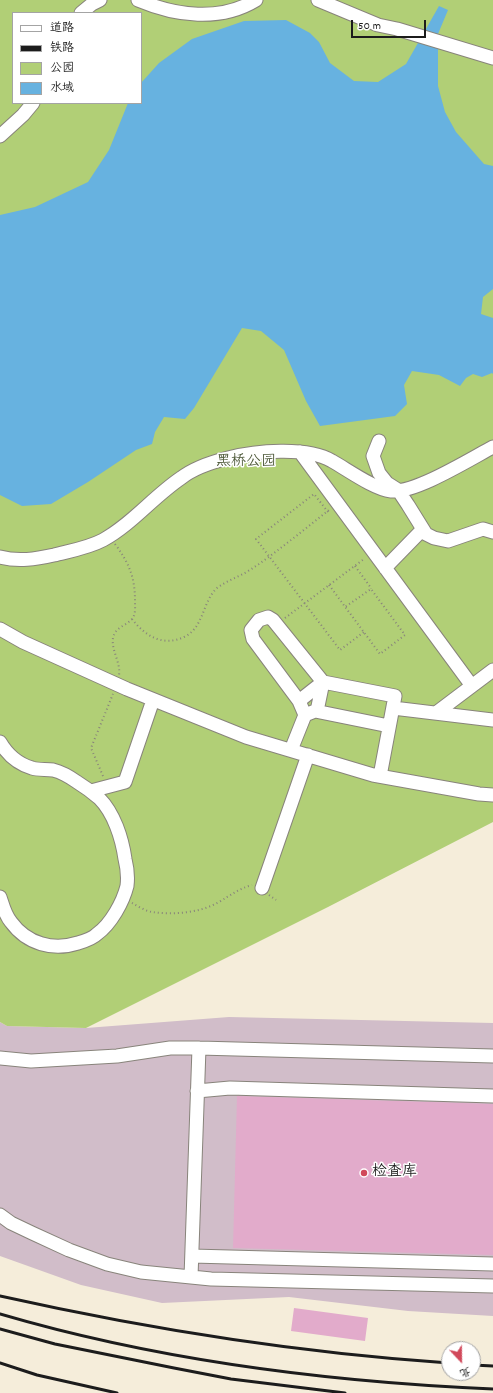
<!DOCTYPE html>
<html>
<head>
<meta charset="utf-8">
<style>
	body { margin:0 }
	#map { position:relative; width:493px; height:1393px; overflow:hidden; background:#f5edda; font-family:Dekko,"LXGW WenKai TC",sans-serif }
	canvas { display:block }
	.legend { position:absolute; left:12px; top:12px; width:130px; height:92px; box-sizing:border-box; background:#fff; border:1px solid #a4a4a4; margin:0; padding:5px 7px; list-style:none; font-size:12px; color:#1c1c1c }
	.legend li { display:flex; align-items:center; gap:8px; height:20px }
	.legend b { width:20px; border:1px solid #a4a4a4 }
	.north { position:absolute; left:441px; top:1341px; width:40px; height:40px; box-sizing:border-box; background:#fff; border:1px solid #a4a4a4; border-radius:50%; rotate:158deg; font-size:11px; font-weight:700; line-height:16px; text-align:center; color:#1c1c1c }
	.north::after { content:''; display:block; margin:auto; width:14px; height:18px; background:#d1495b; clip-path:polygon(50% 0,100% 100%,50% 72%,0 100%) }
	.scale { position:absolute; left:351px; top:20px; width:75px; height:18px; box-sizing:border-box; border:2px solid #1c1c1c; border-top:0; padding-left:5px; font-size:12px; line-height:14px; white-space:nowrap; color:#1c1c1c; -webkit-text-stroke:3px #fff; paint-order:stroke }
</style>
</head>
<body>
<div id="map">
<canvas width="493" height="1393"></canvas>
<ul class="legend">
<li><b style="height:5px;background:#fff"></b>道路</li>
<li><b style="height:5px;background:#1c1c1c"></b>铁路</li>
<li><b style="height:11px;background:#b1cf76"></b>公园</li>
<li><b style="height:11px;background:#67b2e0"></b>水域</li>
</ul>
<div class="north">北</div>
<div class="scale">50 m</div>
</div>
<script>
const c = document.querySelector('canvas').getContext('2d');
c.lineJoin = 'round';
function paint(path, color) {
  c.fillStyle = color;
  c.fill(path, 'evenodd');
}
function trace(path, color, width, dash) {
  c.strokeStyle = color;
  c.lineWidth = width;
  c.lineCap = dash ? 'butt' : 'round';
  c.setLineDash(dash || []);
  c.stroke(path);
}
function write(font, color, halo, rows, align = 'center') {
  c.font = font + ' Dekko,"LXGW WenKai TC",sans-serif';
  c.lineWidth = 3;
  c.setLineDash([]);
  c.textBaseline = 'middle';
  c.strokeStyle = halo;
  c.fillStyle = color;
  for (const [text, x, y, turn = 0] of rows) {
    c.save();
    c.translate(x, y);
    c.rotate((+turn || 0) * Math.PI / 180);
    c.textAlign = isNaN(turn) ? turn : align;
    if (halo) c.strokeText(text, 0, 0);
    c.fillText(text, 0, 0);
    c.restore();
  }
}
paint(new Path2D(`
	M229,1017L493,1023V1316L408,1311L289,1297L162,1303L81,1285L0,1256V1022L7,1026L86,1028Z`), '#d1bdc9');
paint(new Path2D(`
	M0,0H493V822L328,907L86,1028L7,1026L0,1022ZM13,13H141V103H13Z`), '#b1cf76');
paint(new Path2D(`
	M439,6L448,10L438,34V86L445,112L456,132L484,164L493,166V289L483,297L481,314L493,318V374L492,373L482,377L473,374L466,378L460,386L439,375L412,371L404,385L407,404L395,416L320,426L306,401L284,350L261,331L242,328L194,408L185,419L164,417L155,432L152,444L136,450L88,482L51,504L22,506L0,495V215L35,207L88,182L109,150L128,103H141V83L159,63L192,39L244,21L286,20L310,33L319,42L330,63L354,81L378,82L406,64Z`), '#67b2e0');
paint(new Path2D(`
	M237,1096L493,1104V1255L233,1248Z
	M294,1308L368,1318L365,1341L291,1331Z`), '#e2abcb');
const minor = new Path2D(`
	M138,0C176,16 220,22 256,0
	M318,0L378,25L397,29L493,58
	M81,13L92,4L100,0
	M0,136L23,115L33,103
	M379,441L373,456L379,473L387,483L398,490L408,505L426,534L434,538L448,541L483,529L493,532
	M300,452L472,686
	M0,557C18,562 36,559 54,555C70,551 88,548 103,540C132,524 153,497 181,478C194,468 212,462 228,458C255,451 307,446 332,461C348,470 374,489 391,491C416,493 470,459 493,447
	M385,568L423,529
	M0,629L23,642L127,689L246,737L373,775L479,794L493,795
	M299,701L323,682
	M393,708L493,720
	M317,711L323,682
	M436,713L493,670
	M305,715L299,701L253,639L251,630L259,620L268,617L273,620L323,682L395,696L380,776
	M0,742C7,754 18,764 32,768C38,770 46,769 53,770C61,772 70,777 77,782C85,787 92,792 99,798C114,813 122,838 125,859C127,867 128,878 127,886C123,902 111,924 97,934C92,939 85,941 78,943C53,951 27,944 11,922C5,915 3,906 0,897
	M291,750L305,715L315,711L389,726
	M91,791L125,782L153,700
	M262,888L308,755
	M0,1058L31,1061L117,1056L170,1048H199L493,1056
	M197,1091L230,1088L493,1096
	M0,1215L11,1223L32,1233L69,1250L107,1264L141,1272L211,1279L493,1286
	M192,1256L493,1264
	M191,1277L199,1048`);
trace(minor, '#88847b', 15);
trace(new Path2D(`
	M328,512L314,494L256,539L340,650L364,632
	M115,544C129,563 135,577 135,601C135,607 136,614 132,619C126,626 115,627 113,638C111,650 121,663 119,675
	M355,566L371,588V589
	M329,585L380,654L405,635L371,589L345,607
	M285,618L364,559
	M132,619C145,636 163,647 184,637C204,628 202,602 217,588C225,582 233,579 241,575C247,572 253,568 259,564C283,547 306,528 329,510
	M103,776L91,748L113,694
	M269,895L276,900
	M132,903C138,906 145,911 152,912C173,915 200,913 219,902C231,895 238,889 252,885`), '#88847b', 2, [1, 3]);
trace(minor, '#fff', 13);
trace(new Path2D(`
	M0,1296C148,1329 298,1353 449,1363
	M0,1314C160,1361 327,1382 493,1389
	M0,1329L55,1344L174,1368L231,1379L345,1393
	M0,1363L37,1375L117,1393
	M473,1365L493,1366`), '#1c1c1c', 3);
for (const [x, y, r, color] of [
	[364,1173,4,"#d1495b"]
]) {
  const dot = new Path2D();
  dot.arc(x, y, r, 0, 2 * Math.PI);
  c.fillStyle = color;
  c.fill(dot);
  trace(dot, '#fff', 1.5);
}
write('15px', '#505b3c', '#fff', [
	["黑桥公园",246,463]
]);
write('15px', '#1c1c1c', '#fff', [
	["检查库",372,1173]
], 'left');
</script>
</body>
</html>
